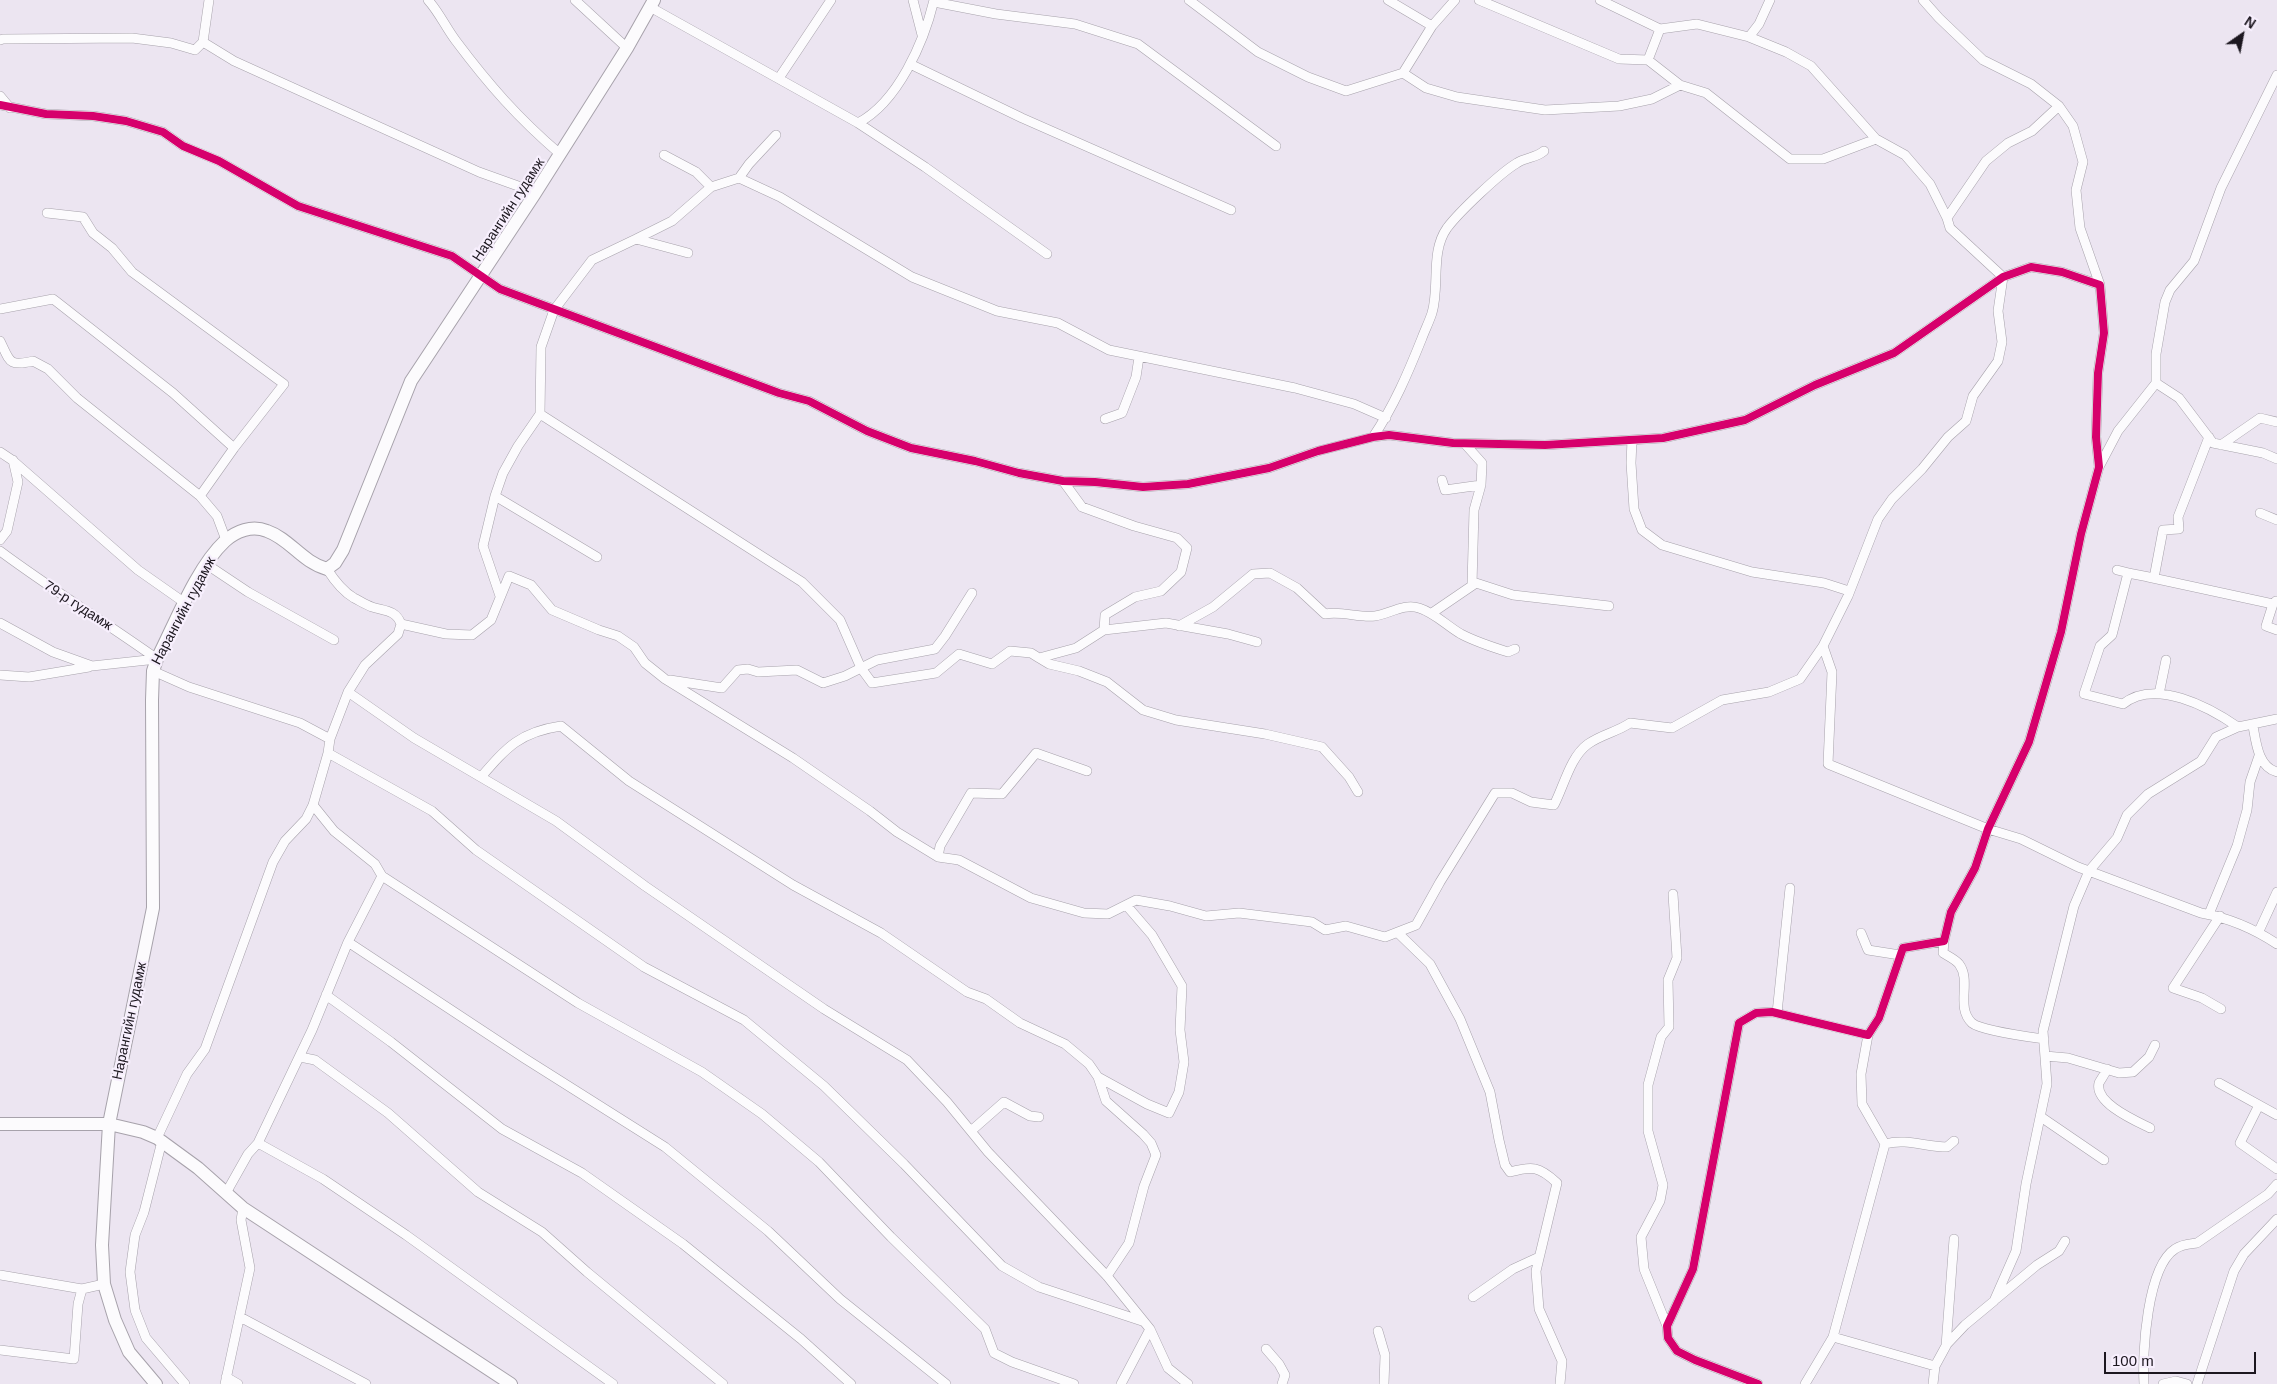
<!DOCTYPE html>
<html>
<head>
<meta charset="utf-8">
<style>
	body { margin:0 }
	#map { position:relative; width:2277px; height:1384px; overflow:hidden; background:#ece5f1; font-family:Helvetica,sans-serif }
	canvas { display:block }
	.north { position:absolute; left:2217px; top:10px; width:50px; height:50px; -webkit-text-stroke:4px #f7effd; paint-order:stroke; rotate:33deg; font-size:14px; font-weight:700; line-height:20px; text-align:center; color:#1c171f }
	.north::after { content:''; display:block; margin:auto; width:18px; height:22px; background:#1c171f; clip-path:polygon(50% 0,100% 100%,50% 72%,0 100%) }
	.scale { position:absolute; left:2104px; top:1352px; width:152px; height:22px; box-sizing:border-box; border:2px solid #1c171f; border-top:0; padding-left:6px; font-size:15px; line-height:18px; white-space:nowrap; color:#1c171f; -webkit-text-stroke:4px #f7effd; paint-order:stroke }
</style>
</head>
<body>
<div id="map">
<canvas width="2277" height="1384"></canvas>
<div class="north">N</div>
<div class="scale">100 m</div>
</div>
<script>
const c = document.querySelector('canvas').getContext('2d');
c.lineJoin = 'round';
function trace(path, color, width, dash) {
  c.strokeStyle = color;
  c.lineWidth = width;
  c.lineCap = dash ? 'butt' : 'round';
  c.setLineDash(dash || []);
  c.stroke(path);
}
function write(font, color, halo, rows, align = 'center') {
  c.font = font + ' Helvetica,sans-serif';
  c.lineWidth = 4.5;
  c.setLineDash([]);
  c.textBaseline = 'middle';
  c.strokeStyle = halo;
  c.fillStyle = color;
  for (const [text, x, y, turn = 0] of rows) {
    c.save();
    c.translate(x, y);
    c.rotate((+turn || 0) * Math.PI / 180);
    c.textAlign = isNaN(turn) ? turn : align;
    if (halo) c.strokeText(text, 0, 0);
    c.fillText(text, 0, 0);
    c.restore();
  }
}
const street = new Path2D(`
	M209,0L203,42L234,61L479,172L518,186L534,195
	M428,0C439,12 446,28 456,41C489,85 518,118 560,154
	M575,0L627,48
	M913,0L922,35
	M1189,0L1258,52L1308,77L1346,91L1403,73L1432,26L1455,0
	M1388,0L1432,26
	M1479,0L1619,59L1648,60L1660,29L1600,0
	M1923,0L1939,18L1983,60L2031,84L2059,106L2073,126L2083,162L2076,190L2080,228L2100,285
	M934,2L996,14L1075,24L1138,44L1276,146
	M650,7L858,123C898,102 924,42 934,0
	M1660,29L1697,24L1749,37L1786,52L1811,66L1876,139
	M1749,37L1759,24L1770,0
	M0,40L3,39L132,38L171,43L195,50L203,42
	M1648,60L1680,85L1706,93L1790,159H1823L1876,139L1905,155L1930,184L1947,218
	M910,64L1022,118L1231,210
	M1403,73L1426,88L1457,97L1545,110L1619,106L1652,99L1680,85
	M779,78L831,0
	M0,96L10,108
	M0,105L46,114L93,116L126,121L163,132L183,146L219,161L298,206L452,256L500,289L779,393L809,401L867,431L911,448L975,461L1019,473L1063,481L1095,482L1143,487L1188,484L1269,468L1318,451L1373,437L1389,435L1453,443L1545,445L1663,438L1745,420L1815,385L1894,353L2003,277L2031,267L2062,272L2100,285L2104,333L2098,373L2096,437L2099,467L2081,534L2061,632L2029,742L1988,829L1975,868L1951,912L1944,941L1903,948L1879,1018L1868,1035L1772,1012L1756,1013L1739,1023L1693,1269L1667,1326L1668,1338L1677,1351L1695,1360L1758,1384
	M2059,106L2032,131L2008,143L1986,161L1947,218L1950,228L2003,277L1998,311L2002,342L1998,361L1973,396L1966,421L1948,437L1922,469L1892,499L1878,519L1848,596L1823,646L1832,672L1828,764L1988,829L2021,839L2078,867L2201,913C2229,918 2253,928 2277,944
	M858,123L925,167L1047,254
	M664,155L696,172L711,187
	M739,178L780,197L912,277L997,311L1058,323L1109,350L1295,388L1354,404L1386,418
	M47,213L83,217L93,233L112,248L132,272L284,384L234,448L200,496L217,516L226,540
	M636,239L672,221L711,187L739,178L749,164L776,135
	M0,309L53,299L57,302L173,393L234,448
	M0,341C10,361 8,367 33,361L48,369L77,398L200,496
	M2156,383L2179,398L2213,443L2263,453L2277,459
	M540,414L802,582L840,620L861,668L872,683L936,673L959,654L992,664L1010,651L1031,653L1039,658L1076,648L1104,630L1105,615L1135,597L1161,591L1181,572L1187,548L1177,538L1134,526L1082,507L1063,481
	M1105,419L1122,413L1136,377L1139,357
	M1373,437C1394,406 1408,373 1422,338C1425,330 1429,322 1432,313C1440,286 1430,252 1447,228C1459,212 1500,173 1517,163C1526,157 1536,158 1544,151
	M2209,437L2178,517L2179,529L2163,530L2154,578L2128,573L2112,635L2100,646L2084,694L2123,704C2155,678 2209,707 2238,727
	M1632,440L1631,463L1634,509L1642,530L1662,545L1752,572L1824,583L1849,591
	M2221,445L2260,418L2277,422
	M0,452L12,460L138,570L185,603
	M2099,467L2118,431L2156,383V354L2165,302L2170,290L2194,261L2221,188L2277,75
	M1442,480L1445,490L1481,485L1482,463L1465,444
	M495,496L597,557
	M2260,513L2277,520
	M0,540L7,531L18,482L13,460
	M0,551C51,589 105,622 157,659
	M206,564L248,592L334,640
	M2117,570L2133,574
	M2148,577L2273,604
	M1472,585L1474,510L1481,485
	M500,596L483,546L495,496L503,473L518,446L540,414L541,347L554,310L592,260L636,239L688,253
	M2276,601L2273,604L2266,626L2277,630
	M1432,613L1476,583L1513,595L1609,606
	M0,623L53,652L92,666L157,659
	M401,624L446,634L472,635L491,620L509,576L531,585L552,610L599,630L618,636L634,647L645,663L665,679L793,758L870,811L897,832L938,857L959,860L1031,898L1084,913L1108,914L1136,900L1170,906L1206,916L1239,913L1312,922L1325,930L1346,926L1385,937L1416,925L1440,882L1495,793H1512L1531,802L1554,805C1564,786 1570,757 1588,744C1602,734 1617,732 1630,723L1672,728L1722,700L1769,692L1800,679L1823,646
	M1179,626L1213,607L1253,574L1270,573L1297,588L1325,614C1343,611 1359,618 1375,616C1389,614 1404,603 1419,608C1435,613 1447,626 1461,634C1476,642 1492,647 1508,652L1515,649
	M1104,630L1166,623L1228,634L1257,642
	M1039,658L1049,664L1079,671L1107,682L1143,710L1176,720L1265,734L1322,747L1349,777L1358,792
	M153,671L189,687L300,723L330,739
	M0,675L29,677L89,667
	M670,680L722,688L738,670L748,669L758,672L797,670L823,683L845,676L877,660L935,649L945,636L972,593
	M348,692L414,738L556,821L645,886L824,1009L907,1060L947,1102L988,1152L1107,1276L1150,1329L1168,1368L1188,1384
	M2159,694L2166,660
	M2253,726C2256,742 2258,767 2277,772
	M328,753L432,811L476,850L644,967L744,1020L824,1086L904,1164L1002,1266L1039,1287L1142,1321
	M481,777C507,747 520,732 561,726L629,781L793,885L881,933L967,992L986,999L1020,1023L1065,1044L1089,1064L1098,1077
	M938,857L940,846L971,793L1002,794L1036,753L1087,771
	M382,876L578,1003L702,1072L762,1114L819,1162L891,1237L985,1329L994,1353L1012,1362L1074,1384
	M2209,914L2237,846L2247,810L2250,782L2259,756
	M2220,916L2173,988L2202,998L2221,1009
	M2259,931L2277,892
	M1398,933L1430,964L1460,1019L1490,1092L1499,1140L1505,1165L1510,1172C1532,1166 1539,1166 1557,1183L1536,1271L1539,1309L1562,1361L1560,1384
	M1861,933L1868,950L1900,955
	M1944,941L1943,953C1948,956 1956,960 1959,964C1972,981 1955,1007 1972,1023C1982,1031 2030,1037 2044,1039
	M348,942L524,1058L665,1147L768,1231L840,1299L946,1384
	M326,995L391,1042L502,1129L582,1173L683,1244L801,1339L851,1384
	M1777,1013L1790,888
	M2045,1056L2068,1058L2119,1073L2133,1072L2149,1057L2155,1045
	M300,1057L315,1060L388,1113L478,1192L542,1232L587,1272L723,1384
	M2107,1069C2105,1074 2101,1079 2099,1083C2094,1103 2136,1121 2150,1128
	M2219,1083L2277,1115
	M2259,1105L2240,1143L2277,1169
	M2041,1117L2104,1160
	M971,1131L1004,1102L1030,1116L1039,1117
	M157,1138L187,1074L205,1049L273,862L285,841L306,819L313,805
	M162,1141L144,1212L135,1235L130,1272L135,1310L146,1338L185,1384
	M258,1143L323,1179L406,1235L613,1384
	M1885,1144C1906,1138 1926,1147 1947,1147L1954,1141
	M226,1193L248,1154L258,1143L312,1030L348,942L382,876L375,864L334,831L313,805L328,753L330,739L348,692L365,665L398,634L401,624C396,610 385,611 372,607C366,605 360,601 354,598C342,591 334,580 327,569
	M0,1275L82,1289
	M1107,1276L1129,1243L1144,1186L1156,1155L1151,1143L1143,1134L1106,1101L1098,1077L1147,1104L1169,1113L1179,1092L1184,1062L1180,1030L1182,986L1152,935L1127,906
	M1473,1297L1513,1269L1539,1257
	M1996,1299L2037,1265L2059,1251L2065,1241
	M240,1317L366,1384
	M1667,1326L1644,1269L1641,1237L1660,1201L1663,1185L1648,1131V1085L1661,1037L1669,1027L1668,980L1677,958L1673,894
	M1378,1331L1385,1355L1384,1384
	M1833,1337L1935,1366
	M1946,1346L1954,1239
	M1266,1349L1279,1364L1285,1375L1282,1384
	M0,1350L74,1359L78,1304L82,1289L104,1284
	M226,1377L238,1384
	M225,1384L250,1268L241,1220L243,1208
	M1121,1384L1150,1329
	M1805,1384L1833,1337L1885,1144L1862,1104L1861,1074L1868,1035
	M1933,1384L1935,1366L1947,1344L1965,1325L1994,1301L2016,1251L2026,1184L2047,1084L2043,1031L2074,906L2089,871L2117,838L2127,815L2148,794L2201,761L2216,737L2238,727L2277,719
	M2144,1384C2142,1353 2147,1267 2175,1249C2182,1244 2190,1244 2197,1243L2268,1194L2277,1184
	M2163,1384L2176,1381L2187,1384
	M2197,1384L2234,1271L2244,1254L2277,1219`);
const secondary = new Path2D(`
	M0,1124H109L143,1132L157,1138L198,1168L243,1208L511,1384
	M156,1384L129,1352L115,1320L104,1284L102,1245L109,1124L153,908L152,700L153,671L157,659C175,624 196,568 225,541C236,531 252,525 267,531C290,539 302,562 327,569L335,563L343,550L411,381L534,195L627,48L654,0`);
trace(street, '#a7a2ab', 10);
trace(secondary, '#a7a2ab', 14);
trace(street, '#fcfbfd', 9);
trace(secondary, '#fcfbfd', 12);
trace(new Path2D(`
	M0,105L46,114L93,116L126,121L163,132L183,146L219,161L298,206L452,256L500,289L779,393L809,401L867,431L911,448L975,461L1019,473L1063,481L1095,482L1143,487L1188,484L1269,468L1318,451L1373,437L1389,435L1453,443L1545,445L1663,438L1745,420L1815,385L1894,353L2003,277L2031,267L2062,272L2100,285L2104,333L2098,373L2096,437L2099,467L2081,534L2061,632L2029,742L1988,829L1975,868L1951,912L1944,941L1903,948L1879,1018L1868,1035L1772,1012L1756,1013L1739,1023L1693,1269L1667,1326L1668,1338L1677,1351L1695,1360L1758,1384`), '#d6006c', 8);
write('14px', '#1c171f', '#f7effd', [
	["Нарангийн гудамж",509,210,-57],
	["79-р гудамж",78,606,33],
	["Нарангийн гудамж",184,611,-62],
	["Нарангийн гудамж",130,1021,-78]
]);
</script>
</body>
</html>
